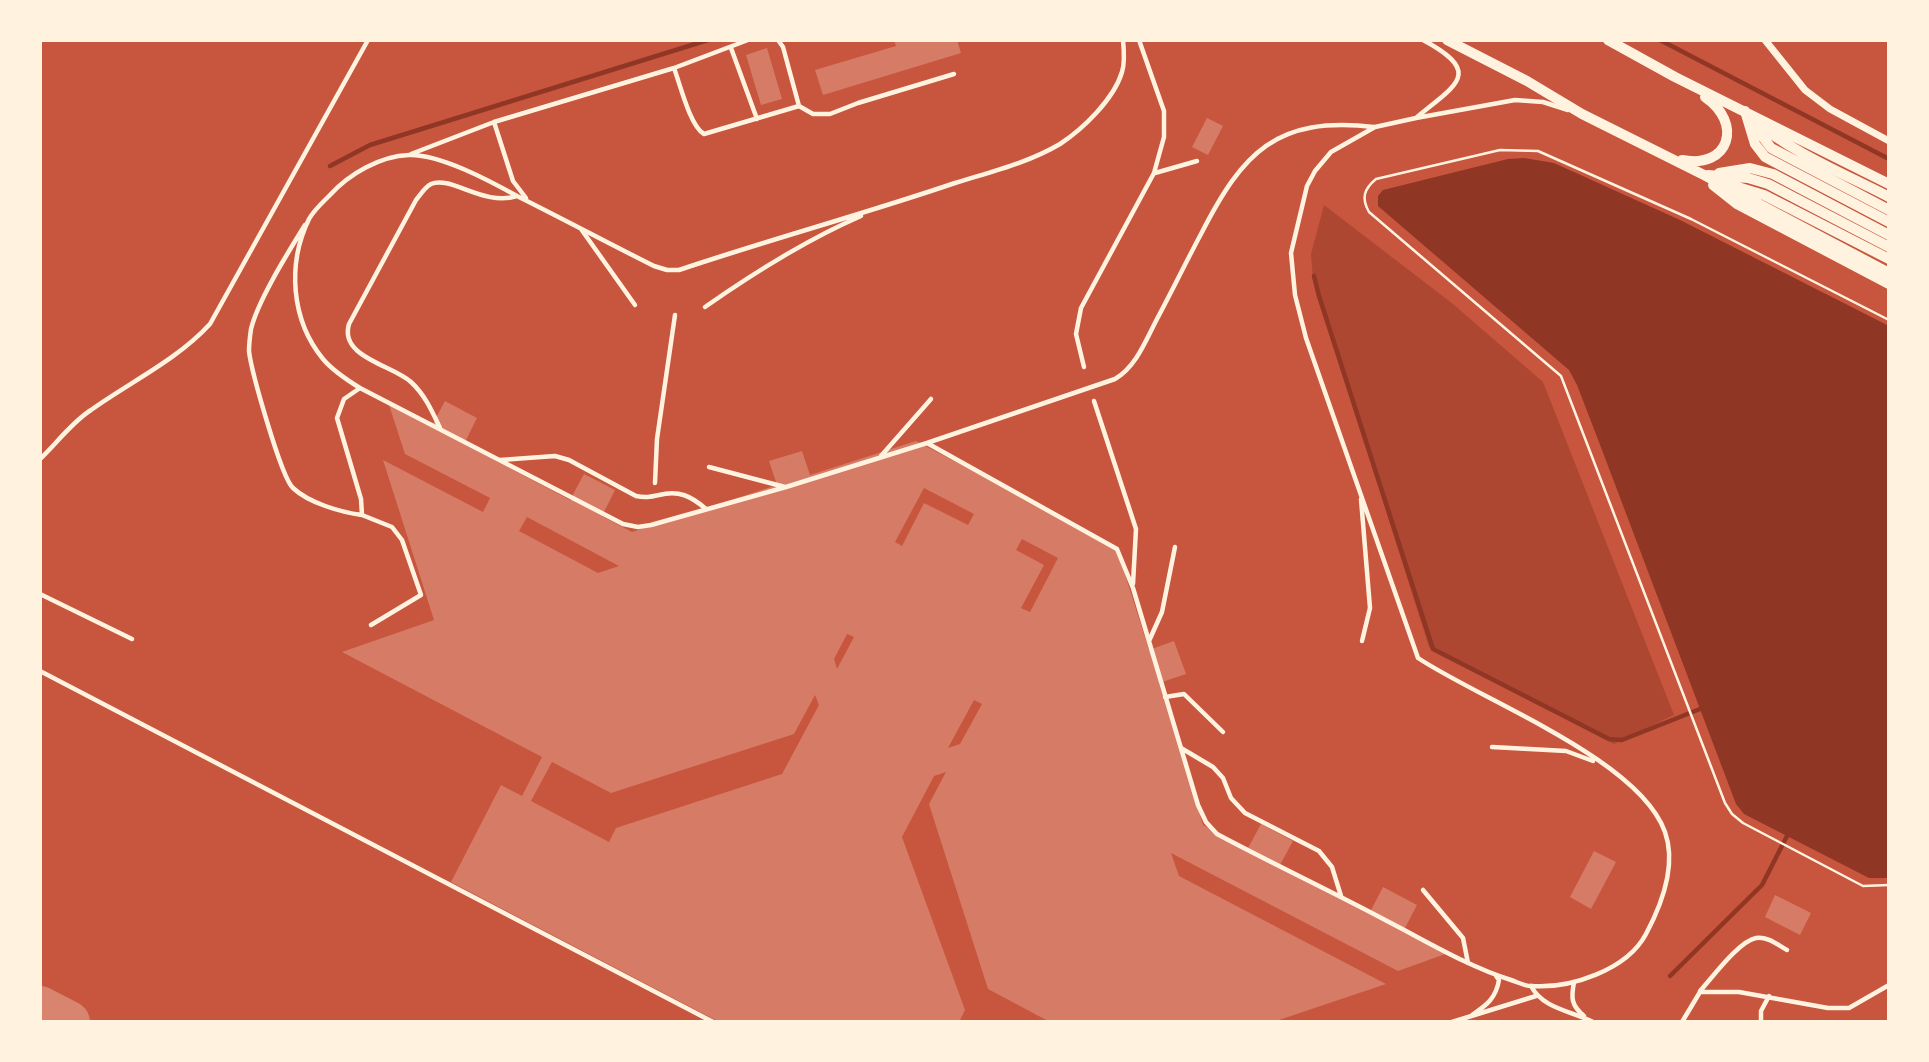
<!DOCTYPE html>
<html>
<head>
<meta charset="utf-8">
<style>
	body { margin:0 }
	#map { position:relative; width:1929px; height:1062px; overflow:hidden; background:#c8553d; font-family:"Alegreya Sans",sans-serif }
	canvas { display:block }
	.frame { position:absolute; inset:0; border:42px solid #fff3e0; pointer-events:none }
</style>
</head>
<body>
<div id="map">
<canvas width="1929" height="1062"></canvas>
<div class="frame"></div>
</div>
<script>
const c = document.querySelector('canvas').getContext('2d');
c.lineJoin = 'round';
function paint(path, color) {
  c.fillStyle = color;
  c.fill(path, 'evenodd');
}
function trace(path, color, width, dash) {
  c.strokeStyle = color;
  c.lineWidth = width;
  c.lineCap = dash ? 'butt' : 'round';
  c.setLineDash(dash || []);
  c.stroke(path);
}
paint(new Path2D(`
	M1324,205L1453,304L1543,382L1674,715L1614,744L1429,647L1313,280L1311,254Z`), '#ae4732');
paint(new Path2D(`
	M1524,158L1554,163L1680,220L1889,326V878H1869L1744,814L1736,804L1599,442L1577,385L1569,370L1378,206V196L1383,190L1508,159Z`), '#8f3625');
trace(new Path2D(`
	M1660,40L1889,159
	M330,166L370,145L708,40
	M1314,276L1319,296L1433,649L1609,739L1622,740L1700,709
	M1670,976L1762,885L1787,836`), '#8f3625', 4.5);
trace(new Path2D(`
	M40,1007L69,1022`), '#d8846e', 42);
paint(new Path2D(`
	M894,40H957L961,53L823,95L815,70L896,46Z
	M767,48L782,99L761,105L746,55Z
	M1207,118L1223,126L1208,155L1192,147Z
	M445,401L477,418L464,444L570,500L584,474L615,490L602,516L632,532L777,485L769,461L802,451L810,475L916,441L1116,546L1149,650L1174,641L1186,674L1159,683L1203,825L1248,848L1261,824L1293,841L1280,865L1370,912L1383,887L1417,905L1404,930L1448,953L1398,971L1171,853L1179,876L1386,984L1273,1022H1050L988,989L929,804L946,772L934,776L902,837L965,1010L959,1022H719L451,882L501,785L522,796L542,757L342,652L434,620L383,460L483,512L490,498L405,454L389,405L431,427ZM924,488L974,514L968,525L924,503L902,546L895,542ZM527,517L619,566L598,573L519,531ZM1022,539L1058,558L1030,612L1021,608L1044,565L1016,550ZM847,634L854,637L837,669L834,659ZM815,695L819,705L782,774L616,828L609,842L531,801L552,762L611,793L794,734ZM974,700L982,704L960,744L948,748Z
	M1594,851L1616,862L1591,909L1570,897Z
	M1775,895L1811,913L1800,935L1765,917Z`), '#d67c66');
trace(new Path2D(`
	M1889,320L1691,219L1538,151L1500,150L1376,179C1364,189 1361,198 1369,212L1561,376L1725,803L1732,814L1743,823L1863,886L1889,885`), '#fff3e0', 2.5);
trace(new Path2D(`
	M778,40L783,47L799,106L813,114H830L858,103L954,74
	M1123,40C1124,50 1125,63 1122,72C1114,99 1083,129 1060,144C1028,163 990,172 955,183C864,214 771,239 679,270H667L654,266C608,243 563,219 517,196C490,181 440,154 409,155C380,156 349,174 330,195C323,202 314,210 309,219C287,264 291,320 323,359C333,371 347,380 360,388L623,524L638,527L651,525L786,487L927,443L1117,549L1133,588L1198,805L1206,822L1217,834C1273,864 1331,891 1387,921C1428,942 1467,966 1511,980C1517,982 1525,986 1531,986C1570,989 1627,970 1646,934C1662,904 1677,866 1665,832C1639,759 1481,700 1418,658L1306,338L1295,295L1291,253L1307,186L1315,171L1331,152L1375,127L1416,118L1515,100L1543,102L1568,110
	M731,48L757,119
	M674,68C680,84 690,126 704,134L799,106
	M1416,118C1455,85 1485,73 1423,40
	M494,122L513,181L526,198
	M411,154L494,122L674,68L748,40
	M1155,173L1197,161
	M305,225C289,251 258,300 251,329C250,336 249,344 249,351C251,370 281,477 293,488C309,503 340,512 362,515L361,499L337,418L344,399L360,388
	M581,229L635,305
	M705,307C755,272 806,240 861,216
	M1084,367L1076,334L1081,308L1154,173L1164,137V111L1139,40
	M1094,401L1136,529L1133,584
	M440,428C432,411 425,395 411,382C392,365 339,357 349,324L416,200C420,195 425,187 431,184C451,175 484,207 517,196
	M927,443L1115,379C1136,367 1146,340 1157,319C1172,291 1186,262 1201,234C1243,152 1276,116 1374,127
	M881,456L931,399
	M40,459C56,444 72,422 91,410C130,382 177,360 210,324L368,40
	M500,460L555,456L569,460L636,496C645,498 650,497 659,495C679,490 691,496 706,509
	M709,467L785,487
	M655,483L657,439L675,315
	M1361,499L1370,608L1362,641
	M362,515L392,527L402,540L421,595L371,625
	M40,594L132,639
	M1149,641L1162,612L1175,547
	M40,671L713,1022
	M1165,697L1184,694L1223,732
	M1492,747L1566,751L1593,761
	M1181,748L1213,767L1223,778L1231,798L1245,813L1319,851L1332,867L1341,896
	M1423,890L1463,938L1468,963
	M1574,982C1571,998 1571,1005 1584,1016
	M1531,986C1543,1009 1572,1011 1593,1022
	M1700,991C1712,978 1739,941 1756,938C1767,936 1778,945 1787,950
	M1472,1015C1487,1005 1496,998 1499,980L1496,976
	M1452,1022L1536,996
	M1682,1022L1700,992H1739L1828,1008H1849L1889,985
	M1761,1022V1011L1769,996`), '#fff3e0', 4.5);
trace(new Path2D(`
	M1765,40L1805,90L1830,109L1889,141`), '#fff3e0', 7);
trace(new Path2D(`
	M1447,40L1527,81L1582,114L1704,175L1889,273
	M1608,40L1675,77L1889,184
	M1745,111L1755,144L1765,157L1889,222
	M1749,118L1771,148L1889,210
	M1756,121C1788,151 1849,176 1889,197
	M1682,160C1730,169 1743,123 1705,97
	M1719,173L1750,168L1773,174L1889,235
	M1708,175L1748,178L1768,184L1889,247
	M1728,184L1764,195L1889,259
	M1713,185L1737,204L1889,284`), '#fff3e0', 10);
</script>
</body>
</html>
